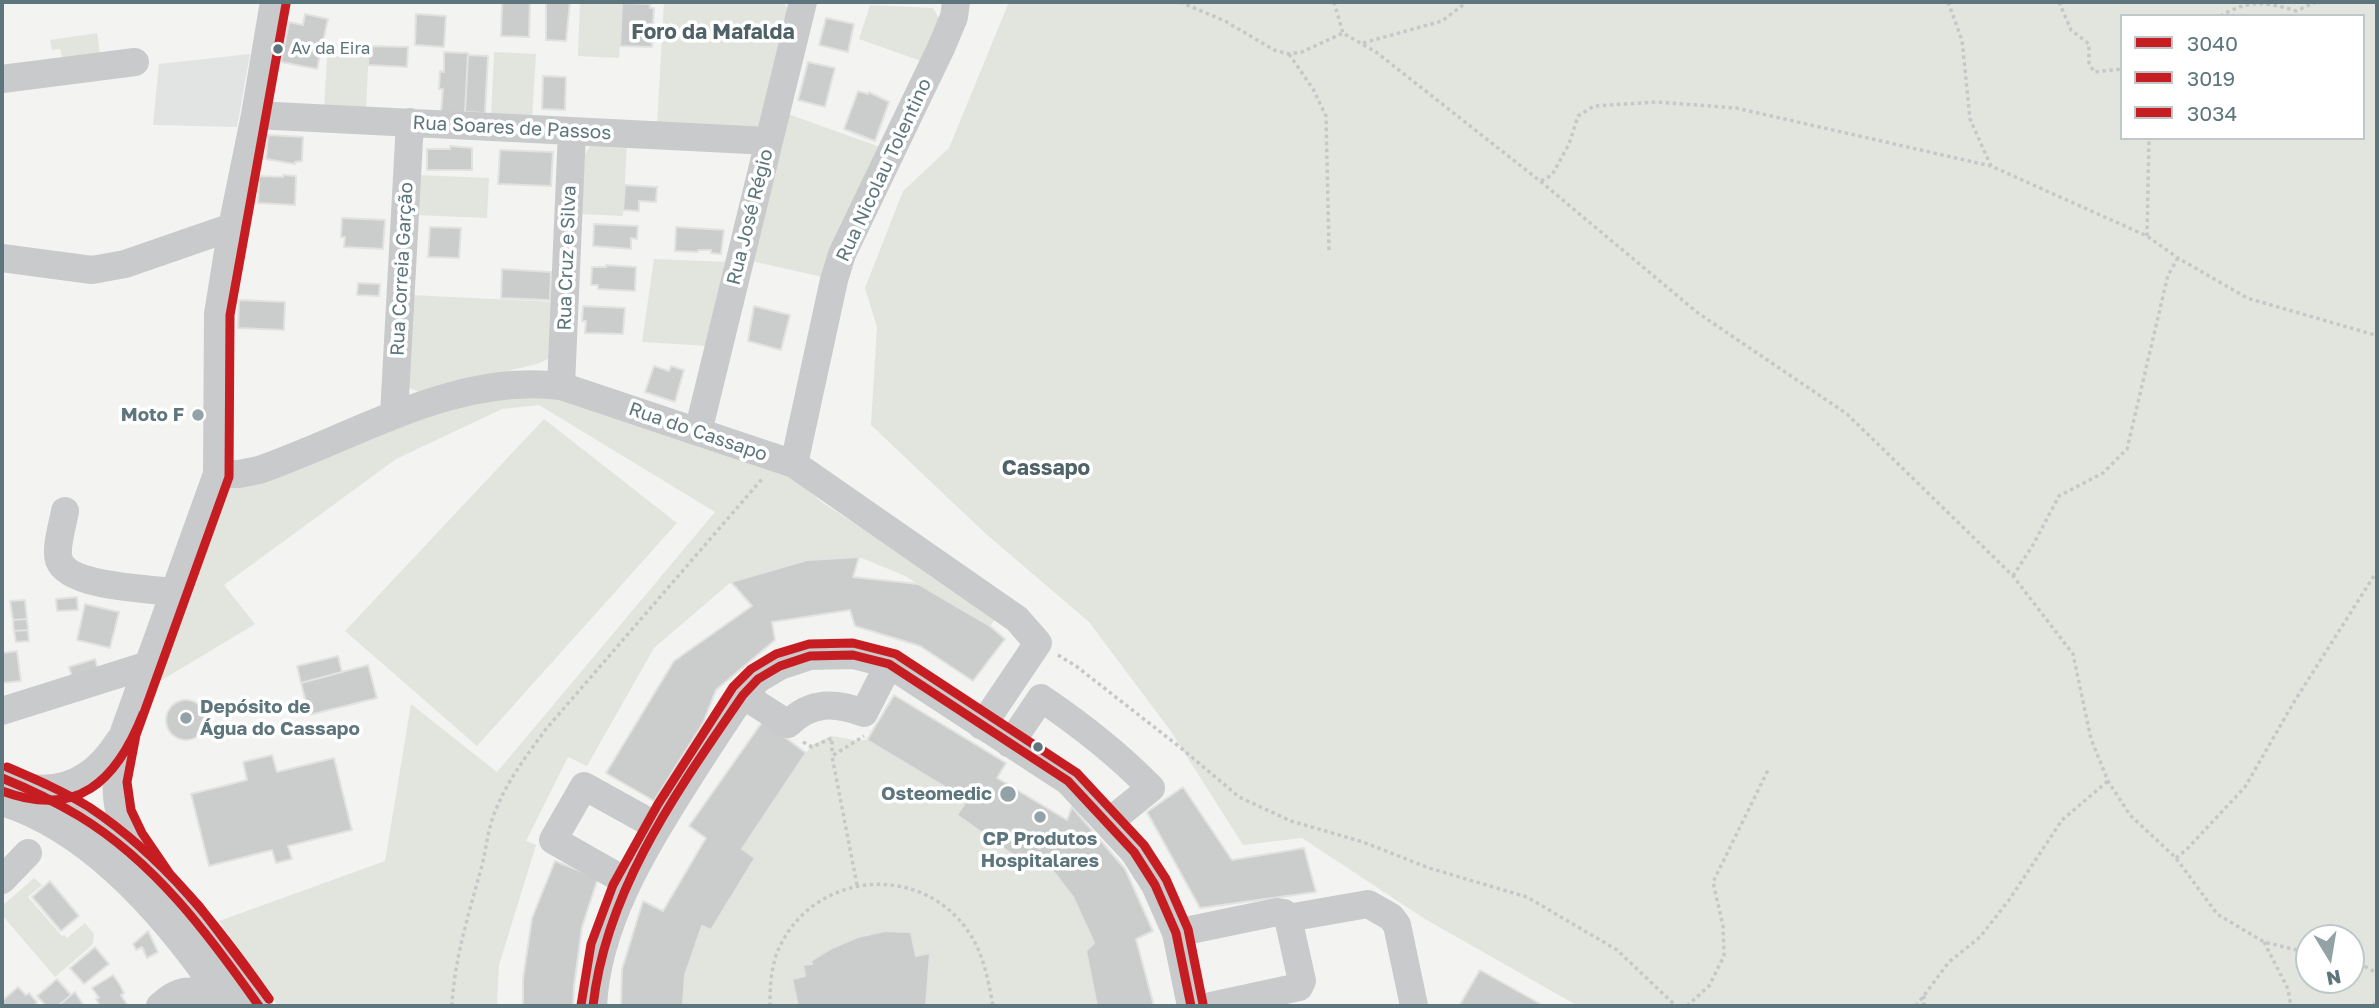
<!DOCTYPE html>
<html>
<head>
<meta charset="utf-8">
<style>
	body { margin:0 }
	#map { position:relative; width:2379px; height:1008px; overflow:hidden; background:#f3f3f1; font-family:"Golos Text",sans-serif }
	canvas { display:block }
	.frame { position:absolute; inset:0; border:4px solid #5d767d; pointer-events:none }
	.legend { position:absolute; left:2120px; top:14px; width:245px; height:126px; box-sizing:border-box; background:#fff; border:2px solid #bec8cb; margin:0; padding:9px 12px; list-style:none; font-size:21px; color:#5d767d }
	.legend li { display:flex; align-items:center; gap:14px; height:35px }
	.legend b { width:35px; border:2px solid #bec8cb }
	.north { position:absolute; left:2295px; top:924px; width:70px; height:70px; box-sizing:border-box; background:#fff; border:2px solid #bec8cb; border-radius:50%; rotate:169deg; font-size:19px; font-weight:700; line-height:28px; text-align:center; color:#5d767d }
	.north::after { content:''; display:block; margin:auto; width:24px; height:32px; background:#92a2a6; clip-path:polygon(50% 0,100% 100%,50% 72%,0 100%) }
</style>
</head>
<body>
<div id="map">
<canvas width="2379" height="1008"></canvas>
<div class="frame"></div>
<ul class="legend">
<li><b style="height:9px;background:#c61d23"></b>3040</li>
<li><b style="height:9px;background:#c61d23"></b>3019</li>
<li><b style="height:9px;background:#c61d23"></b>3034</li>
</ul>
<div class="north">N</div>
</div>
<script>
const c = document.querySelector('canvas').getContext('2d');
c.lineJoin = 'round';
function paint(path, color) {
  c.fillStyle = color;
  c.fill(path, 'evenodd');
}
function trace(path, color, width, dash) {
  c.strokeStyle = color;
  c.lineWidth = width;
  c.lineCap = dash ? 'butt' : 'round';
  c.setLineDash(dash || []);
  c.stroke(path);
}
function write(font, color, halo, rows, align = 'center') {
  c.font = font + ' "Golos Text",sans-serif';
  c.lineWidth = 7;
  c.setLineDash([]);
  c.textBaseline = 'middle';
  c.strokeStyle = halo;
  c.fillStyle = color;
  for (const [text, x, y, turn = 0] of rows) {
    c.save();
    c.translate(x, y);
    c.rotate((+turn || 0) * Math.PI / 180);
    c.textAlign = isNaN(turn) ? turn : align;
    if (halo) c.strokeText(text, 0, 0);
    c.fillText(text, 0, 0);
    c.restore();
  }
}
paint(new Path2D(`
	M250,54L237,127L153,125L159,64Z`), '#e2e4e3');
paint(new Path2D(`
	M580,2H622L619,58L578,56Z
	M664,2H783L790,12L763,124L749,130L657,125Z
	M1009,2H2377V1006H1578L1425,919L1302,838L1243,845L1170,730L1089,622L986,534L871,425L877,327L865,288L903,191L949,148ZM2122,16H2363V138H2122ZM2309,938H2351V980H2309Z
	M870,5L933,8L940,20L921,61L859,39Z
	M97,33L101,61L64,66L60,49L52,50L50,40Z
	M328,43L369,46L366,110L324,108Z
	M494,52L536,54L532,119L491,117Z
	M788,114L880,147L823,277L751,261Z
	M591,144L627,145L623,216L581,214L585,154Z
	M417,175L489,178L487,218L415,215Z
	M654,259L729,262L708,346L642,342Z
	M410,295L555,302L552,357L537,364L419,392L405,386Z
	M546,392L792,477L823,503L998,616L990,626L903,575L859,557L807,560L730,583L654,648L587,766L568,757L526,841L536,845L499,965L497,1006H278L219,921L385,861L411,704L497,772L715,512L539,405L502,409L396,459L224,585L255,624L157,683L229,481L479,399Z
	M544,419L677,523L477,746L345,631Z
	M831,736C844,737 854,742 867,740L967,800L958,815L1026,865L1040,854L1073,897L1094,943L1086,951L1097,1006H683L685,975L702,926L712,929L755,859L742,849L806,753L812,745Z
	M34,878L42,885L28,897L62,936L64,935L67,938L85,923L94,934L93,943L91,946L55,977L2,915V906Z`), '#e2e5de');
const building = new Path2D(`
	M505,2H530L529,37L501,36L502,4Z
	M546,2H570L566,41L546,40Z
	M622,3L650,4V8H654L652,47L620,46Z
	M305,14L328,19L317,69L281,62L289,22L303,25Z
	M416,14L446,16L444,47L415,45Z
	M826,18L854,24L848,52L819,45Z
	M369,46L408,47L407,67L368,65Z
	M444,52L468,53L465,113L441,112L443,89H439L440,71L444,72Z
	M468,55L488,56L485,113L465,112Z
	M808,62L835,68L825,107L798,100Z
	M543,76L566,77L565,110L542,109Z
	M858,91L868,94L869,92L889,102L875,141L844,129Z
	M268,135L303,137L302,161L295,162V164L266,159Z
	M450,146L472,148V170H427V149H450Z
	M500,150L553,152L551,186L498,184Z
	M283,175L296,176L295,205L258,203L259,176L283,177Z
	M625,185L657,187L656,202L639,201V211L623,210Z
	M342,218L385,220L383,249L344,247L345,237H341Z
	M594,224L638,226L637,239L631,238V249L593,246Z
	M430,227L461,228L459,258L428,257Z
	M676,227L724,230L721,254L711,253V250H698V252L675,251Z
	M606,265L636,267L635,291L598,289V285H591L592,267H606Z
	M502,269L551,272L550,300L501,298Z
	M358,283L380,284L379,296L357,295Z
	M239,300L285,302L284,330L238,328Z
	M583,306L625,308L623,334L585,333L586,321H582Z
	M754,306L790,315L781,350L748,341Z
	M654,366L669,371L671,366L684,370L675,402L645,392Z
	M859,557L853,577L918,584L990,626L1005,639L973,681L920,646L855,626L850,610L772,622L775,640L716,690L703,723L654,801L606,773L674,661L752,606L731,582L807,560Z
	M77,597L78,610L57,611L56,599Z
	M25,600L27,619L13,620L10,601Z
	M85,604L119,612L110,648L77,640Z
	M27,619L28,630L14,631L13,620Z
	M28,630L29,641L16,642L14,631Z
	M17,651L21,681L2,683V686V653Z
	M338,656L342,672L301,683L297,666Z
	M95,659L99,673L73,681L69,667Z
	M368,665L377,698L309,715L301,683Z
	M894,695L1006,763L997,778L1067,820L1072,807L1125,869L1153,931L1136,939L1154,1006H1097L1086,951L1094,943L1073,897L1040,854L1027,865L957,815L967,800L867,740Z
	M166 720a20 20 0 1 1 40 0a20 20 0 1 1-40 0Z
	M763,721L806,753L742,849L755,858L711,930L702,926L685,975L683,1006H621L622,969L643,901L663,911L706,838L689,826Z
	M272,755L277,772L334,758L352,830L288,846L292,859L276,863L272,850L209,866L191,794L247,780L243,762Z
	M1183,787L1232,860L1304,848L1316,892L1200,908L1147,812Z
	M555,861L598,878L582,927L574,986L573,1006H523V979L532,918Z
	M50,881L79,916L61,931L32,897Z
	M148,931L158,952L147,958L142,947L136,950L133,944Z
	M885,931L911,932L916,956L930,953L926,1006H798L792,979L805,976L803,965L812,964L811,961L832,948L858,937Z
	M95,947L109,964L84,984L70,968Z
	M1480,970L1544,1006H1459Z
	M113,975L120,985L124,993L121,995L128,1006H100L96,999L99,998L92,988Z
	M57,979L71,995L58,1006H46L37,996Z
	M18,987L26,995L29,993L37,1002L35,1006H2V1001Z
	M75,992L84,1006H58L71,995Z`);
paint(building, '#cbcdcd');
trace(building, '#e2e2e1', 2);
trace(new Path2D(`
	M1180,2L1225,21L1274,50L1289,54L1302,52L1343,33L1376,52L1540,181L1698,313L1847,414L2013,576L2073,654L2091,739L2108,781L2130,815L2176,858L2217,914L2264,942L2309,953
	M1334,2L1343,33
	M1948,2L1962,40L1970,119L1991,166
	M2059,2L2071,30L2089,44V63L2094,72L2122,69
	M2220,16C2248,0 2265,1 2296,11L2316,2
	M1363,43L1442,21L1467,2
	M1289,54L1313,89L1326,116L1329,250
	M1541,181L1552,175L1569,144L1578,116L1594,106L1657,102L1736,108L1991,166L2147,236L2178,258L2247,298L2375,335L2377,333
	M2147,236L2149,138
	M2013,576L2033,545L2059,496L2103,473L2127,449L2168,275L2178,258
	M1058,655L1076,666L1181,748L1239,797L1291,821L1363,842L1429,868L1527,897L1617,950L1676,1006
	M803,742L812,747L832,738V755
	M2176,858L2187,849L2245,787L2294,702L2377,571
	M857,885L832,756L864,736
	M2264,942L2288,989L2291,1006
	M2351,963L2366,967L2377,973
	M452,1006C454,960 469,913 481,869C487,847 487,829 497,807C509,778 528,754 546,729L762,479
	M770,1006C770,985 771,963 781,944C818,871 921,863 968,931C984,954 988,980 993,1006
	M1687,1006L1709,986L1724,956L1723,926L1713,882L1769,768
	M1916,1006L1949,962L1980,937L2009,900L2062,820L2108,781
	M1924,1006V995
	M2373,1006L2377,1000`), '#c6c8c8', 3.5, [3.5, 3.5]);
trace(new Path2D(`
	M2,79L135,62
	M255,115L769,141
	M2,258L92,270L125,264L232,227
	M561,386L572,131
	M394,415L410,122
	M698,432L803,2
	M794,464L834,280L842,254L941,48L954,17L956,2
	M217,474H239L259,470C357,436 454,373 561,386L794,464L1017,619L1038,643L982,726
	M65,511C63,523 55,549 59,560C68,587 150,589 173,592
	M743,695L788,724C811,701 835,702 864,713L889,664
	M2,711L148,665
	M1010,744L1041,698C1081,725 1117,753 1151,788L1109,822
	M2,778C117,819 192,907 259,1006
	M32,788C71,793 99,773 119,741
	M2,802C97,831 175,927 228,1006
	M2,880L28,853
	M160,882C117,820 108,809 124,732L217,474L218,314L232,227L255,115L274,2
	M627,882L553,840L584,786L658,827
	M1288,918L1368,904L1391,917L1397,925L1414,1006
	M1176,933L1277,912L1284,913L1288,918L1302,981L1299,987L1211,1006
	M160,1006C184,984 193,992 222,997
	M593,1006C597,925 642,852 684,785C703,755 723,724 743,695L758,679L780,666L810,656L853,655L889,664L1068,781L1134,852L1155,885L1176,933L1191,1006`), '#c8cacb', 28);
trace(new Path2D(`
	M2,778C29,789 54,801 79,816C155,862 209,935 259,1006
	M593,1006C606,889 678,790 743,695L758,679L780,666L810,656L853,655L889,664L1068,781L1134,852L1155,885L1176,933L1191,1006`), '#c61d23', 9);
trace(new Path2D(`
	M2,791C77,819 116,782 143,714
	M269,999L199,906L170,874L142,833L131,810L127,782L136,735L229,477L230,315L286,4`), '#c61d23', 9);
trace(new Path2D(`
	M7,767C35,779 63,791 89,807C164,857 218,926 269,999
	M581,1005L591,944L613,885L658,804L733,687L751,669L776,654L809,644L853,643L896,654L1077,773L1144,845L1166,879L1188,929L1203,1004`), '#c61d23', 9);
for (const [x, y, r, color] of [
	[278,49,6,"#5d767d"],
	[198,415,7,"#92a2a6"],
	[186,718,7,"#92a2a6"],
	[1038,747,6,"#5d767d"],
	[1008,794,9,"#92a2a6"],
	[1040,817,7,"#92a2a6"]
]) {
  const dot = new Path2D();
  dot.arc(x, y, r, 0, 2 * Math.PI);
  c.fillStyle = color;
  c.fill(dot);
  trace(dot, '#fff', 2.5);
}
write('17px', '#5d767d', '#fff', [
	["Av da Eira",291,49]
], 'left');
write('19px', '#5d767d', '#fff', [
	["Rua Soares de Passos",512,128,3],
	["Rua Nicolau Tolentino",884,170,-65],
	["Rua José Régio",750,217,-76],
	["Rua Cruz e Silva",567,258,-88],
	["Rua Correia Garção",402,269,-87],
	["Rua do Cassapo",698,432,19]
]);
write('bold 19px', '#5d767d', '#fff', [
	["Moto F",184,415],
	["Depósito de",200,707,"left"],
	["Água do Cassapo",200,729,"left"],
	["Osteomedic",992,794],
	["CP Produtos",1040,839,"center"],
	["Hospitalares",1040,861,"center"]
], 'right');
write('bold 21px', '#4f6268', '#fff', [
	["Foro da Mafalda",713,32],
	["Cassapo",1046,468]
]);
</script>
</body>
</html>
